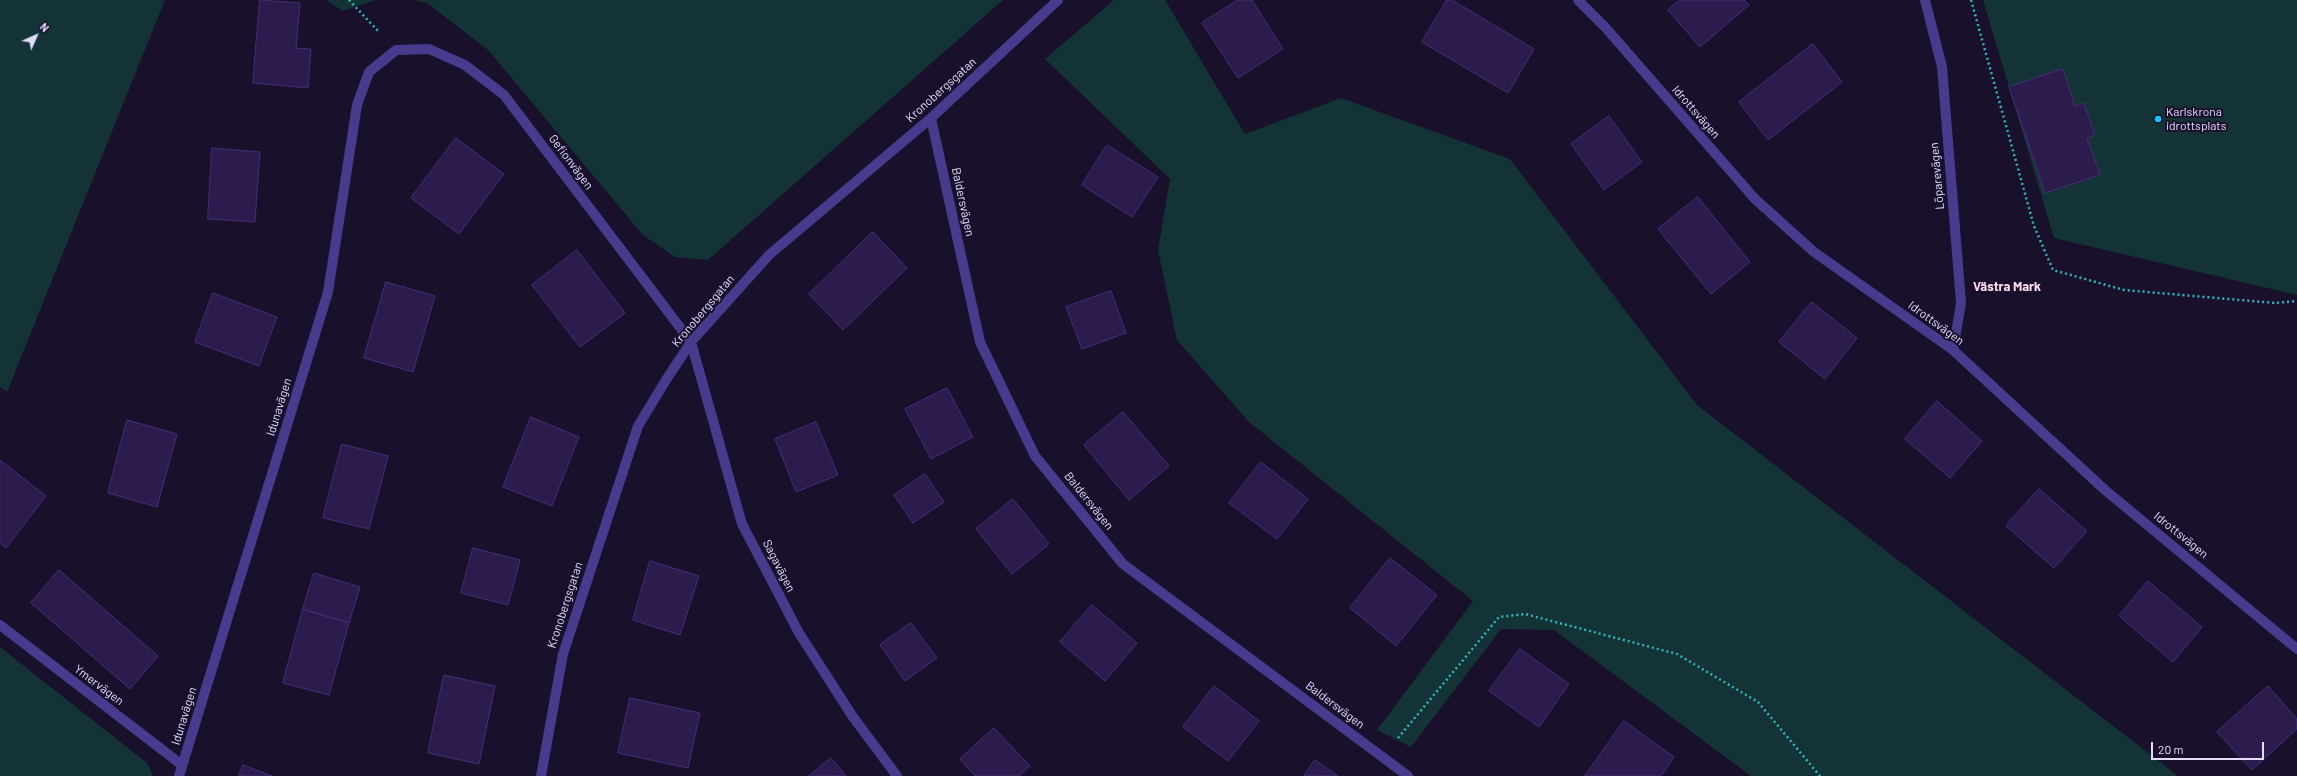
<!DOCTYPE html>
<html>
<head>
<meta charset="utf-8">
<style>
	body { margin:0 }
	#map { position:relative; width:2297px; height:776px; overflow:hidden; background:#19102c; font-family:Barlow,sans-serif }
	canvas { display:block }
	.north { position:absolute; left:16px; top:16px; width:40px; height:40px; -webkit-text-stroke:3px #19102c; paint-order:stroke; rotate:45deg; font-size:11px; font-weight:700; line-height:16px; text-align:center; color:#e4dbff }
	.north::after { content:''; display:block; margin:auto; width:14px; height:18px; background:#e4dbff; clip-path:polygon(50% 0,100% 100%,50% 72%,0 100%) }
	.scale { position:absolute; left:2151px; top:742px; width:113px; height:18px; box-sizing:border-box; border:2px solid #e4dbff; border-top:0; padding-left:5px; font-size:12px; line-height:14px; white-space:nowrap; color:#e4dbff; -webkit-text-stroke:3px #19102c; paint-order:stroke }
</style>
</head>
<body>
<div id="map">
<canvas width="2297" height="776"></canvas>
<div class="north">N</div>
<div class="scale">20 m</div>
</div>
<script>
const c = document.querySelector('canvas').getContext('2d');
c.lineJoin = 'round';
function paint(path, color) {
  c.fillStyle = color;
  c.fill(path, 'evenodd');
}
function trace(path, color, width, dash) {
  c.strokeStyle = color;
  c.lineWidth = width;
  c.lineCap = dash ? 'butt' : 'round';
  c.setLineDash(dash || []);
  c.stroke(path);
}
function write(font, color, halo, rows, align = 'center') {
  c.font = font + ' Barlow,sans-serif';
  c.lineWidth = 4;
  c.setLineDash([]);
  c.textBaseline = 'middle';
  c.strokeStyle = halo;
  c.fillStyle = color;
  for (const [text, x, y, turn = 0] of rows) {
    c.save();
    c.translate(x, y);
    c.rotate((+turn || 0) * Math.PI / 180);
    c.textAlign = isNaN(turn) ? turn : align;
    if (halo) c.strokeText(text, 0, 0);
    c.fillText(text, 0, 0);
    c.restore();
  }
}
paint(new Path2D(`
	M0,0H165L7,392L0,387Z
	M326,0H376L343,11Z
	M412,0H1003L708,260L675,257L643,235L488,50L427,3Z
	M1114,0H1165L1245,134L1341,98L1510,159L1697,405L2178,776H1751L1554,630L1501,629L1411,747L1377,730L1473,601L1249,422L1177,340L1158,250L1170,179L1045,59Z
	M1983,0H2297V295L2054,238Z
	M0,647L147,763L153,776H0Z`), '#133336');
const building = new Path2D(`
	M260,0L300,3L296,48L311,49L308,88L253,83Z
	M1238,0H1252L1283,49L1238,78L1202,23Z
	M1447,0H1452L1534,49L1508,93L1422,42Z
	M1680,0H1744L1749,5L1700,47L1668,10Z
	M1813,44L1842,82L1768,140L1739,102Z
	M2063,69L2075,106L2084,103L2095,135L2087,138L2100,175L2045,193L2009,87Z
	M1609,116L1642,162L1604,190L1571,144Z
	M456,138L504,174L459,234L411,198Z
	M1107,145L1158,177L1132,217L1082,185Z
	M212,148L260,152L255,222L208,219Z
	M1698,197L1750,262L1711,294L1658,229Z
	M873,232L907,268L843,330L809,294Z
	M577,250L625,313L580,347L532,285Z
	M386,282L435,296L413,372L364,358Z
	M1111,291L1126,333L1082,349L1066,307Z
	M213,293L277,317L259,366L195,342Z
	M1812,302L1857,338L1825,379L1779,342Z
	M947,388L973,437L931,459L905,409Z
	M1937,401L1982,441L1950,478L1905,439Z
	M1123,412L1169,466L1129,500L1084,445Z
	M531,417L579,437L552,506L503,487Z
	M127,420L177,434L157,507L108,493Z
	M816,422L838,475L796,492L775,439Z
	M342,444L388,456L369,529L323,518Z
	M0,460L46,496L6,548L0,543Z
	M1261,462L1308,499L1277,539L1229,503Z
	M925,474L944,502L913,523L894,495Z
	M2039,489L2087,531L2054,568L2006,526Z
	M1013,499L1049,544L1012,574L976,529Z
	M473,548L520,560L508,605L461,593Z
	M1390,558L1437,595L1396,646L1350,608Z
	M650,561L699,576L680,635L633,620Z
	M59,570L158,656L130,689L31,603Z
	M314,573L360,587L349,623L303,609Z
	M2148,581L2202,627L2173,662L2119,616Z
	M1092,605L1137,643L1105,681L1060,642Z
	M303,609L349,623L329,695L283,683Z
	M911,623L937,658L905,681L880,645Z
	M1520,649L1569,684L1539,727L1489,691Z
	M444,675L495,686L479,764L428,753Z
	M1214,686L1259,721L1228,761L1183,727Z
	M2268,686L2297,719V729L2252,770L2217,732Z
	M630,698L700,713L688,768L618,753Z
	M1624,721L1674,757L1661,776H1585Z
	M994,728L1030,766L1019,776H975L960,759Z
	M831,758L846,776H809Z
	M1315,760L1338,776H1304Z
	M243,765L272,776H239Z`);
paint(building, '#2c1c4d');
trace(building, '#462d7a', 1);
trace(new Path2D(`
	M349,0L379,32
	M1971,0L2034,226L2053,270L2124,290L2275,303L2297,301
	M1398,738L1499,617L1525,614L1677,654L1758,702L1820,776`), '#2db7c1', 2.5, [2, 3]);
trace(new Path2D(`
	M1578,0L1605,27L1755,199L1814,252L1953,350L2105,490L2297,649
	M1925,0L1942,67L1961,303L1953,350
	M931,118L980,342L1035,456L1123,564L1408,776
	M0,625L182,765
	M179,776L328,292L357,105L369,72L396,50L429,49L465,65L504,95L691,342L742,524L799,633L853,717L897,776
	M541,776L563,654L638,426L666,380L691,342L769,255L931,118L1058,0`), '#483a8c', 10);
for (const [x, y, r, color] of [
	[2158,119,4,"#07c7ff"]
]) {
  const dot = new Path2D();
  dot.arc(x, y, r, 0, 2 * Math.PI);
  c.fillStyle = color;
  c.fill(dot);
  trace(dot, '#19102c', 1.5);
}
write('12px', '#e4dbff', '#19102c', [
	["Kronobergsgatan",941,90,-42],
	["Idrottsvägen",1696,112,49],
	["Gefionvägen",571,162,53],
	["Löparevägen",1937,176,-95],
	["Baldersvägen",963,202,78],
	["Kronobergsgatan",703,311,-50],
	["Idrottsvägen",1936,323,36],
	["Idunavägen",279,407,-73],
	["Baldersvägen",1089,501,51],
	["Idrottsvägen",2181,535,39],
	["Sagavägen",779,566,63],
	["Kronobergsgatan",565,605,-72],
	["Ymervägen",99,685,37],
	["Baldersvägen",1335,705,37],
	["Idunavägen",184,716,-73]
]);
write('12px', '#e4dbff', '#19102c', [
	["Karlskrona",2166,112],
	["idrottsplats",2166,126]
], 'left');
write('bold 13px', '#fde', '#19102c', [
	["Västra Mark",2007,287]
]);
</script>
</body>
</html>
